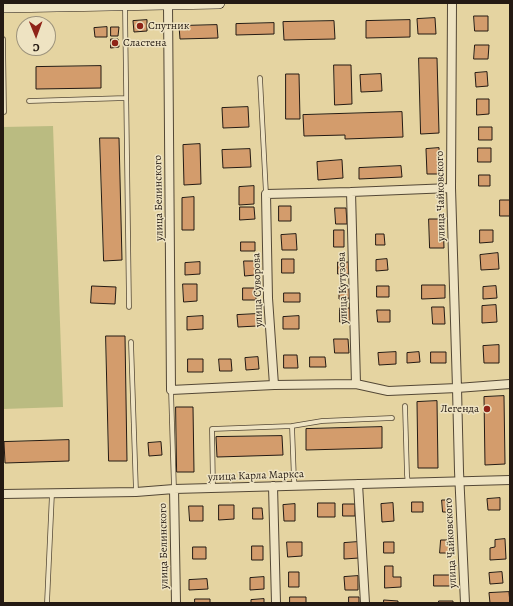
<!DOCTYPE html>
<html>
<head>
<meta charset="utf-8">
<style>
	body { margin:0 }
	#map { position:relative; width:513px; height:606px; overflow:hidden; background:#e5d4a1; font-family:Alegreya,serif }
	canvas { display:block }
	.frame { position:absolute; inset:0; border:4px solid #241a13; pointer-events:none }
	.north { position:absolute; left:16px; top:16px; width:40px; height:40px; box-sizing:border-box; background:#eee3c2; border:1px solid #9d937c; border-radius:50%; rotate:179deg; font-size:11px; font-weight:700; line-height:16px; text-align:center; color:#241a13 }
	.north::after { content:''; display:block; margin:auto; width:14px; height:18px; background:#8f2418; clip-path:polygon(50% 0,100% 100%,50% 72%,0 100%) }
</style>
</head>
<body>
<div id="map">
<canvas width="513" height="606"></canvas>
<div class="frame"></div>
<div class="north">С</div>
</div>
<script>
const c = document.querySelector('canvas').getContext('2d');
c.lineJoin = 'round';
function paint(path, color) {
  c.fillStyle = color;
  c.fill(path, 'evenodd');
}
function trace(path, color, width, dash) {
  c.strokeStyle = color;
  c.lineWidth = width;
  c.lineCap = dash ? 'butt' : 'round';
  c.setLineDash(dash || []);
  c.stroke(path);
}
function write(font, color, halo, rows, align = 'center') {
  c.font = font + ' Alegreya,serif';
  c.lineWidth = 3;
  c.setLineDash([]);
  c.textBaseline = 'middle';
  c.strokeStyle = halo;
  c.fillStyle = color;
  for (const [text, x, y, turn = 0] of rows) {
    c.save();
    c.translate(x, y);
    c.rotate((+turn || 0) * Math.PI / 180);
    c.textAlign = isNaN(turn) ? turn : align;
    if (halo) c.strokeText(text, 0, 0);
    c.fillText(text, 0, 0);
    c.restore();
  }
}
paint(new Path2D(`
	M53,126L63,407L3,409V127Z`), '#babb81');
const building = new Path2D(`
	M474,16H488V31H475Z
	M435,18L436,34H418L417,19Z
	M147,20V31L134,32L133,21Z
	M410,20V37L366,38V21Z
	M334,21L335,39L284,40L283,22Z
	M274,23V34L236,35V24Z
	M217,25L218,38L180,39L179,26Z
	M107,27V37H95L94,28Z
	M111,27H119L118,36H111Z
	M111,39H118L119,47L111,48Z
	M475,45H489L488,59H474Z
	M419,58H437L439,133L421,134Z
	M334,65H351L352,104L335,105Z
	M101,66V88L36,89V67Z
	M487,72L488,86L476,87L475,73Z
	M286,74H299L300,119H286Z
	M381,74L382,91L361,92L360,75Z
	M477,99H489V114L477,115Z
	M248,107L249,127L223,128L222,108Z
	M402,112L403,137L345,139V135L304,136L303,115Z
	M479,127H492V140H479Z
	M100,138H119L122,260L104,261Z
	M200,144L201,184L184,185L183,145Z
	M439,148L440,174H427L426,149Z
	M478,148H491V162H478Z
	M250,149L251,167L223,168L222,150Z
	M342,160L343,178L318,180L317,162Z
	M401,166L402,177L359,179V168Z
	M479,175H490V186H479Z
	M254,186V204L239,205V187Z
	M194,197V230H182V198Z
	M500,200H510V216H500Z
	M279,206H291V221H279Z
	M240,207H254L255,219L240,220Z
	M335,208H346L347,224H336Z
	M429,219H443L444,248H430Z
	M334,230H344V247H334Z
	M480,230H493V242L480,243Z
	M296,234L297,250H282L281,235Z
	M376,234H384L385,245H376Z
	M241,242H255V251H241Z
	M498,253L499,269L481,270L480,255Z
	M282,259H294V273H282Z
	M387,259L388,270L376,271V260Z
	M244,261H255V275L245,276Z
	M200,262V274L185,275V263Z
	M338,262H349V274H338Z
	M183,284H197V301L184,302Z
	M422,285H445V298L422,299Z
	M92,286L116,287L115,304L91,303Z
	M377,286H389V297H377Z
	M496,286L497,298L483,299V287Z
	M243,288H256V300H243Z
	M349,288L350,298L339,299V289Z
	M284,293H300V302H284Z
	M496,305L497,322L482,323V306Z
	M432,307H444L445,324H433Z
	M340,308H351V322H340Z
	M377,310H390V322H378Z
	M257,314V326L238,327L237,315Z
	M203,316V329L187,330V317Z
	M299,316V329H283V317Z
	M106,336H125L127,461H109Z
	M334,339H348L349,353H335Z
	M499,345V363H484L483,346Z
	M396,352V364L379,365L378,353Z
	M419,352L420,362L407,363V353Z
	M431,352H446V363H431Z
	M284,355H297L298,368H284Z
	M258,357L259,369L246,370L245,358Z
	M310,357H325L326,367H310Z
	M188,359H203V372H188Z
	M219,359H231L232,371H220Z
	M504,396L505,464L485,465L484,397Z
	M437,401L438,468H418L417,402Z
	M176,407H193L194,472H177Z
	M382,427V448L306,450V429Z
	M282,436L283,455L217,457L216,437Z
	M69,440V461L5,463L4,442Z
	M161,442L162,455L149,456L148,443Z
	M500,498V510H488L487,499Z
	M442,500H451V512H443Z
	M412,502H423V512H412Z
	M318,503H335V517H318Z
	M393,503L394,521L382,522L381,504Z
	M295,504V521H284L283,505Z
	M343,504H355V516H343Z
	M219,505H234V519L219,520Z
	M189,506H203V521H190Z
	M253,508H262L263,519H253Z
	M505,539L506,559L490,560V548L495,547V540Z
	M441,540H452V553H440Z
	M287,542H302V556L288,557Z
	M358,542L359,558L344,559V543Z
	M384,542H394V553H384Z
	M252,546H263V560H252Z
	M193,547H206V559H193Z
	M385,566H393V577H401V587L385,588Z
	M289,572H299V587H289Z
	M502,572L503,583L490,584L489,573Z
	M434,575H453V586H434Z
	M358,576V590H345L344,577Z
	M264,577V589L250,590V578Z
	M207,579L208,589L189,590V580Z
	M509,592L510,603H490L489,593Z
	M290,597H306V603H290Z
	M349,597H359V603H349Z
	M195,599H210V603H195Z
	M264,599V603H251V600Z
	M384,600L398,601V603H384Z
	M439,601H453V603H439Z`);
paint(building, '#d39c6c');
trace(building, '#241a13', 1);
const lane = new Path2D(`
	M125,6L129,307
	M3,39L4,112H3
	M260,78L266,194
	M29,101L126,98
	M131,342L136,492
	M171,390L174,489
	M405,406L407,475L408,483
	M292,426L322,421L392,418
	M213,488L212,429L292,426L294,480L295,485
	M47,603L52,493`);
const street = new Path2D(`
	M452,3L451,188L457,388L459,471L465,603
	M168,5L171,390L274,385L356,384L388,391L457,388L510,384
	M351,192L356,384
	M274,385L268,298L266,194L351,192L451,188
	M358,484L365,603
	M273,486L276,603
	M174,489L176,603
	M3,494L136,492L174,489L510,480`);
const secondary = new Path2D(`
	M3,7L219,3`);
trace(lane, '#544836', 5.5);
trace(street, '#544836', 10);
trace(secondary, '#241a13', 12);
trace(lane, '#eee3c2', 4);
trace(street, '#eee3c2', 8);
trace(secondary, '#eee3c2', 11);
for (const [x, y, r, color] of [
	[140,26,4,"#8f2418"],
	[115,43,4,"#8f2418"],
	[487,409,4,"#8f2418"]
]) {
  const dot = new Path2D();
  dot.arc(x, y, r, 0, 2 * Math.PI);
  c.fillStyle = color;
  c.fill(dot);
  trace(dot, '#eee3c2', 1.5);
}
write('11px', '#241a13', '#eee3c2', [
	["Спутник",148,26],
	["Сластена",123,43],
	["Легенда",479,409,"right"]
], 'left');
write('11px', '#241a13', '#eee3c2', [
	["улица Чайковского",441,196,-91],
	["улица Белинского",159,198,-91],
	["улица Кутузова",343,288,-92],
	["улица Суворова",258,290,-92],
	["улица Карла Маркса",256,476,-2],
	["улица Чайковского",451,543,-93],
	["улица Белинского",164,546,-91]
]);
</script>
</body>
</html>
